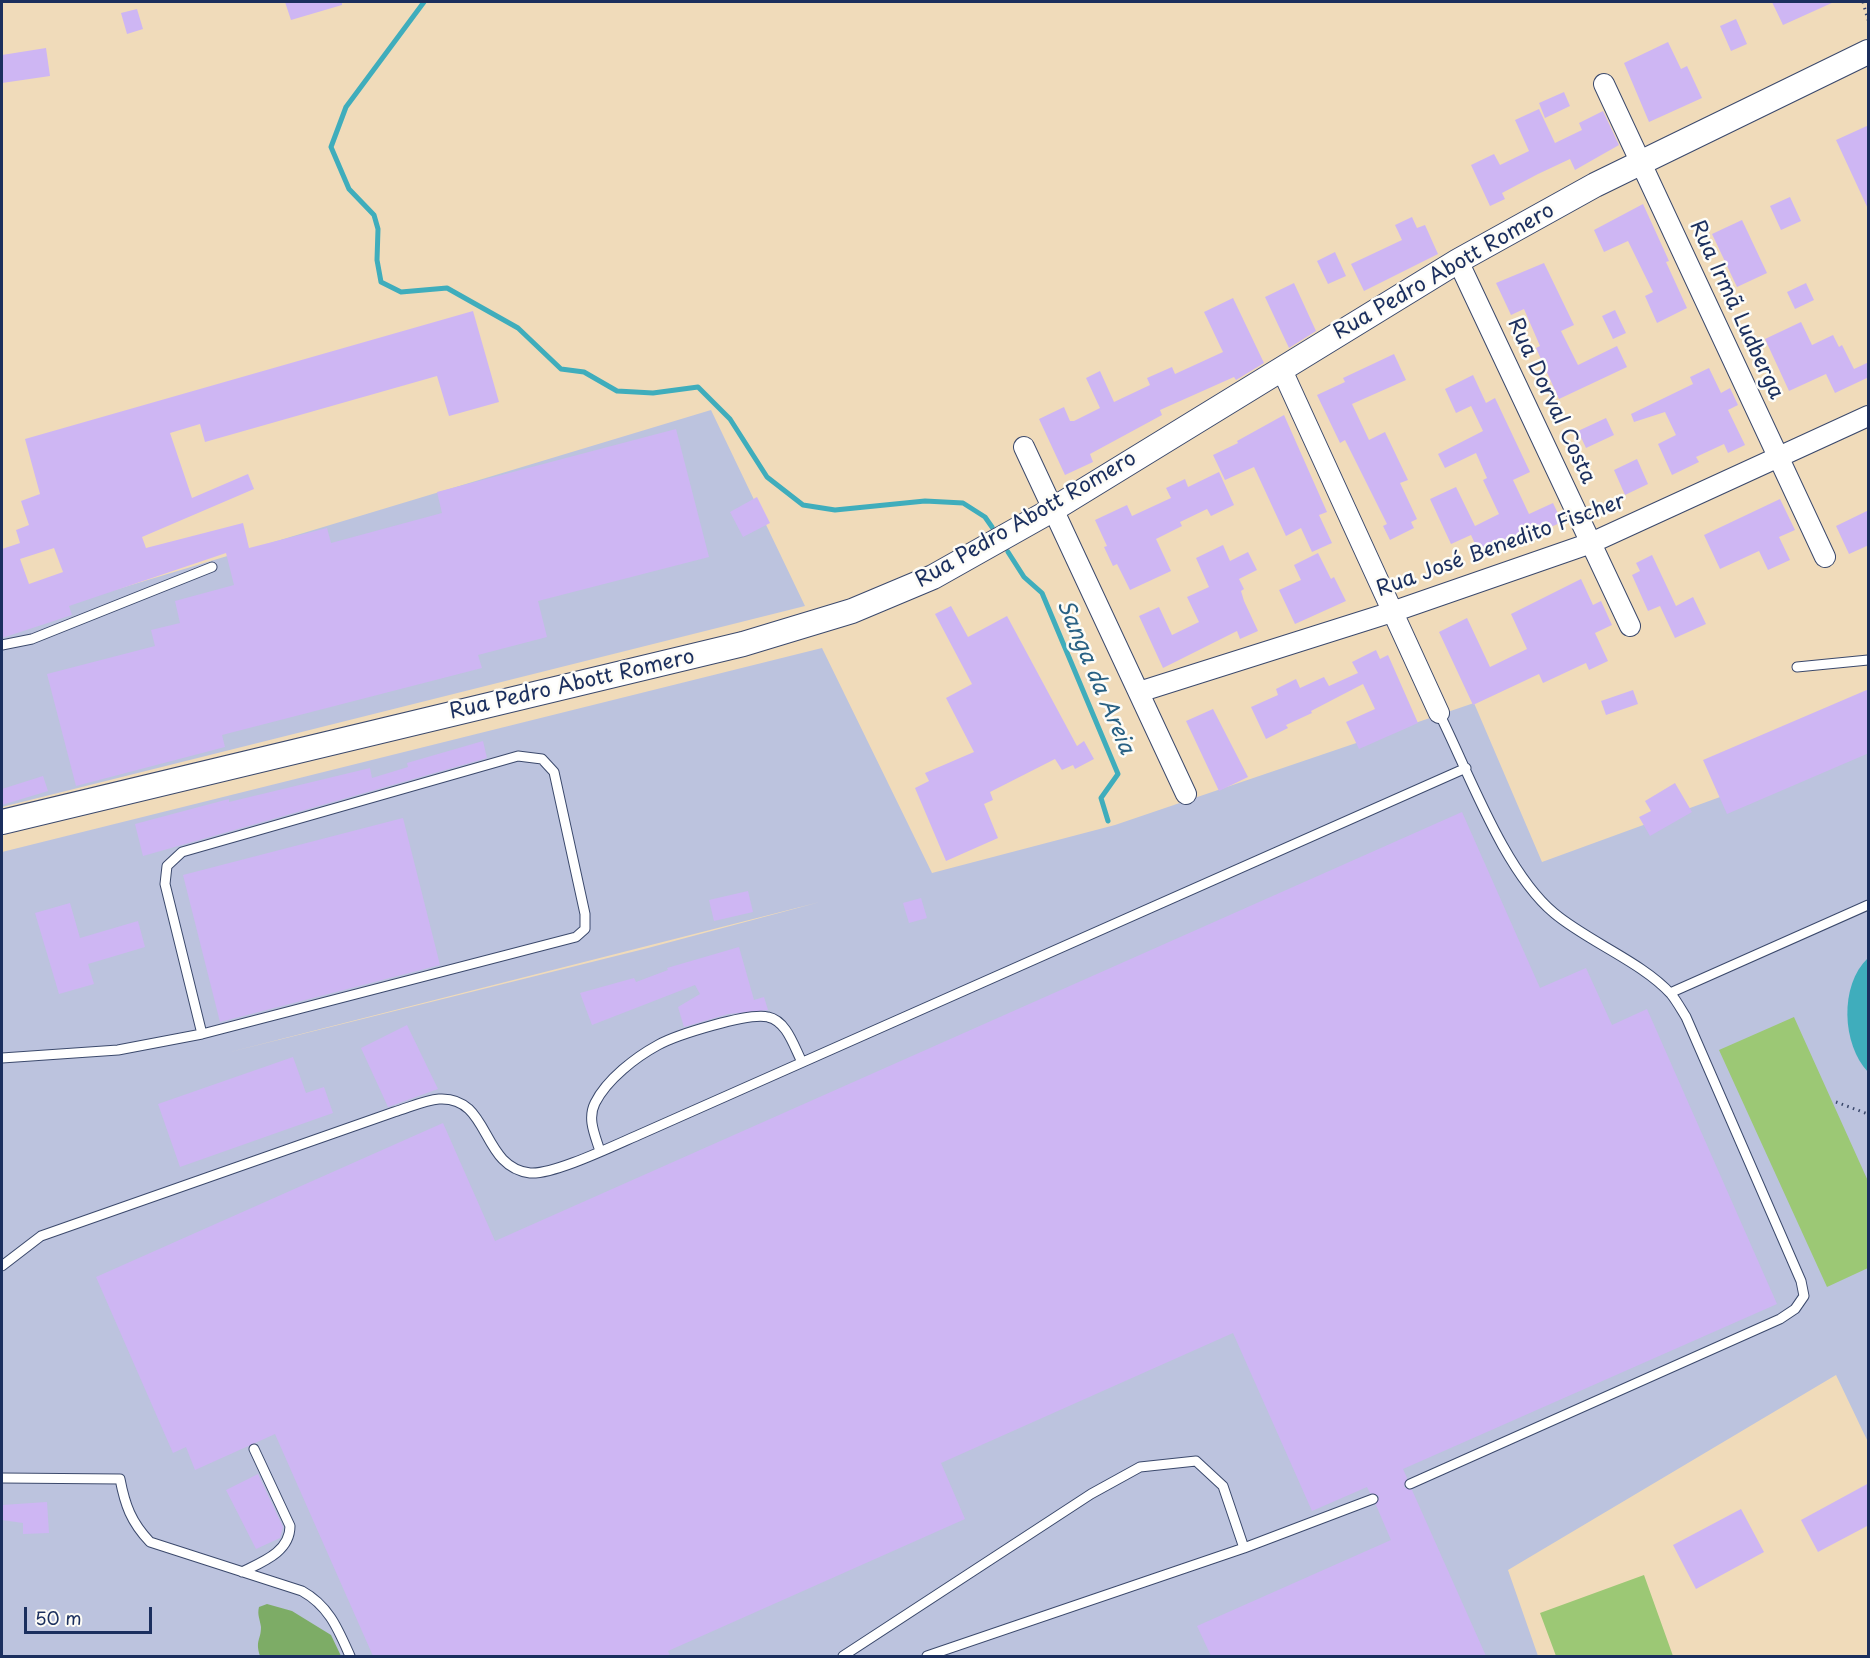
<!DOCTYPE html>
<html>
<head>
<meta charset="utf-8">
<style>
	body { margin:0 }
	#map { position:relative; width:1870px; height:1658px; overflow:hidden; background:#f0dbba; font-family:"Playpen Sans",sans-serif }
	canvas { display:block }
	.frame { position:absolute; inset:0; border:3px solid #1b2f5e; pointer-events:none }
	.scale { position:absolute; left:24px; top:1607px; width:128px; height:27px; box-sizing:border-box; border:3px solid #1b2f5e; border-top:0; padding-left:8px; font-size:18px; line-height:21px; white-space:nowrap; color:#1b2f5e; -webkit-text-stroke:4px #fdfcf7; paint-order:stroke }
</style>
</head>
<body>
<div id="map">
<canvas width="1870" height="1658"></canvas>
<div class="frame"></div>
<div class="scale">50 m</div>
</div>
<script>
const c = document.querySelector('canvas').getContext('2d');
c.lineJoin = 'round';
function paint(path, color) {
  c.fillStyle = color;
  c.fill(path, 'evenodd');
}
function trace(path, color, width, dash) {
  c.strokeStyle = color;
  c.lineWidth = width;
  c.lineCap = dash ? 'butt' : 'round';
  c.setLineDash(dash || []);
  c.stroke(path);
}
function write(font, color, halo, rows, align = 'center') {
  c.font = font + ' "Playpen Sans",sans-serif';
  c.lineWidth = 5;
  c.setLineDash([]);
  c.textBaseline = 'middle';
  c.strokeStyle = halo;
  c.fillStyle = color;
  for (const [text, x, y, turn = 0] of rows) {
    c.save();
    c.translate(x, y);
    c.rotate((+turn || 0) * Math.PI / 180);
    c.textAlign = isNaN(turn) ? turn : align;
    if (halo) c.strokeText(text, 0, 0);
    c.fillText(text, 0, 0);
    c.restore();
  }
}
paint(new Path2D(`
	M711,410L805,606L2,807V624Z
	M822,648L932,873L1115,825L1474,703L1542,862L1868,743V1442L1836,1375L1508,1570L1538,1656H2V852ZM820,902L648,948L230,1052Z`), '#bcc3de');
paint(new Path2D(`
	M1794,1017L1868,1181V1268L1827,1287L1719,1050Z
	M1644,1575L1673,1656H1556L1540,1613Z`), '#9cc875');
paint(new Path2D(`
	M267,1604L292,1611L331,1635L341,1656H260C255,1640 261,1640 261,1627C260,1619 257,1615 259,1607Z`), '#7dac66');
paint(new Path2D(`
	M1868,958V1072C1842,1045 1839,985 1868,958Z`), '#3fadbc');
trace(new Path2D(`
	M424,2L346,107L331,147L349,189L374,215L378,229L377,260L381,282L401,292L447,288L518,328L561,369L584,372L617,391L653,393L698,387L730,419L767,477L803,505L835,510L925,501L963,503L985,517L992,527
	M1008,552L1024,577L1042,593L1118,774L1101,798L1108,821`), '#3fadbc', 5);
paint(new Path2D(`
	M285,2H342V5L291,20Z
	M1772,2H1834L1783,25Z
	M137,9L143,29L127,34L121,13Z
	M1736,19L1747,44L1731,51L1720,26Z
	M1668,42L1681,69L1687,66L1702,98L1649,122L1624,63Z
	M46,48L50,76L2,83V55Z
	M1564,92L1570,106L1545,118L1539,103Z
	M1539,109L1555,143L1582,130L1579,123L1603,111L1619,145L1575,170L1570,159L1538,174L1502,193L1505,199L1490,206L1471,165L1494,154L1500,165L1529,151L1515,120Z
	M1869,125V211L1836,140Z
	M1790,197L1801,221L1781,230L1770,206Z
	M1643,204L1669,261L1666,262L1687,308L1657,323L1645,296L1653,292L1628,241L1604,252L1594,230Z
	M1412,217L1417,228L1425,225L1438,254L1364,291L1351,264L1402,240L1395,225Z
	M1742,220L1767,273L1737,287L1712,234Z
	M1335,252L1346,276L1328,284L1317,261Z
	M1544,263L1574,325L1561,331L1578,365L1617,346L1627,367L1559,399L1536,348L1540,346L1524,309L1511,315L1496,283Z
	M1294,283L1316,331L1289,348L1265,297Z
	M1806,283L1814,300L1795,309L1787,292Z
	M1233,298L1264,363L1236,380L1234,377L1160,410L1162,415L1090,454L1093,462L1065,475L1039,419L1064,407L1070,421H1074L1100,408L1086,378L1100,371L1114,402L1150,385L1147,378L1172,367L1175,374L1223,352L1204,312Z
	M1615,310L1626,333L1613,339L1602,316Z
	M473,311L499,402L449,416L437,376L205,442L200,424L170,433L192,498L248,474L254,489L142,537L146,548L243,523L249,548L327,528L331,543L442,513L437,492L676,429L709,557L538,601L547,637L478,655L482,668L222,735L225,747L76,786L47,674L155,646L151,630L180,623L175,601L234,585L226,553L69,606L72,615L2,638V549L20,543L16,530L29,525L21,501L40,494L25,439ZM54,548L63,572L29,584L20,559Z
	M1801,322L1812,345L1833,335L1839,347L1842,345L1854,369L1869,362V377L1835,393L1826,374L1789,391L1765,339Z
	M1394,354L1406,380L1352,404L1369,440L1385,432L1408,480L1400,483L1417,519L1411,522L1414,528L1390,540L1383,526L1387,524L1345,440L1340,443L1317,395L1345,382L1343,378Z
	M1709,368L1721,393L1730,388L1738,405L1728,410L1745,445L1728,453L1724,444L1696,457L1699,462L1672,475L1658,444L1676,435L1665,412L1634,422L1631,414L1693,384L1690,377Z
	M1473,375L1486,403L1495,398L1530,472L1513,480L1529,514L1553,503L1562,522L1515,543L1514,541L1480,555L1471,535L1451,544L1430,499L1456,487L1475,526L1499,514L1483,480L1487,478L1476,453L1445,468L1438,454L1483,431L1471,406L1456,413L1445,389Z
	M1284,415L1327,512L1319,515L1332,543L1312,552L1301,528L1286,536L1254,467L1225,480L1213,455L1238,443L1237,441Z
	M1606,418L1614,435L1586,448L1578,431Z
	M1637,459L1648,484L1625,495L1614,470Z
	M1219,472L1234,505L1211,516L1207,509L1180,522L1182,526L1156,539L1171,571L1130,590L1117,564L1113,566L1104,547L1107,546L1095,520L1127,505L1132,516L1171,498L1166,488L1185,479L1188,487Z
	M757,497L770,523L743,537L730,512Z
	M1780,499L1795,530L1779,537L1790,560L1768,570L1759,551L1720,569L1704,535Z
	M1869,510V545L1849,554L1836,526Z
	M1223,545L1230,561L1248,552L1257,570L1239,579L1244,589L1241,591L1244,601L1258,631L1240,639L1237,631L1163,668L1139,616L1159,607L1172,635L1199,622L1187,597L1209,587L1196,558Z
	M1318,553L1331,579L1334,577L1346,601L1295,624L1279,590L1301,580L1294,565Z
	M1652,555L1676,606L1693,597L1706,624L1675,638L1660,606L1648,611L1632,575L1640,571L1636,563Z
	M1581,579L1593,605L1601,601L1612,625L1595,633L1608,661L1589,670L1586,663L1543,683L1539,674L1473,705L1439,632L1467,618L1490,667L1527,649L1511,614Z
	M951,606L968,637L1007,616L1077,746L1084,741L1094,759L1075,769L1073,765L1062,770L1055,759L990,792L993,800L984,804L998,838L946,861L915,788L929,781L925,773L974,752L946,698L972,684L935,614Z
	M1376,650L1380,659L1388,655L1418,723L1359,749L1346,722L1375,709L1363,684L1311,711L1312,713L1286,725L1288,728L1266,739L1251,707L1278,695L1276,689L1296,679L1300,688L1324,677L1329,686L1358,673L1352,662Z
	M1869,689V753L1727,814L1703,760Z
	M1633,690L1638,704L1606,715L1601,701Z
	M1213,709L1248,777L1219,791L1186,721Z
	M483,741L487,758L143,856L135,824L229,799V802L370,768L372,778L408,767L407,763Z
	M43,776L48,791L2,805V789Z
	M1675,783L1692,812L1650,836L1639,817L1651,811L1645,801Z
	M1462,812L1540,988L1586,968L1612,1025L1647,1009L1777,1304L1403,1469L1407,1478L1404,1487L1412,1490L1486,1656H1211L1197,1626L1391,1540L1376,1505L1379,1496L1370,1493L1367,1487L1312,1511L1233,1333L941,1463L965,1519L668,1651L670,1656H373L275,1434L195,1470L186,1447L173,1453L96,1277L443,1123L495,1241Z
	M403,818L440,965L220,1022L183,875Z
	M748,891L753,912L714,921L709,900Z
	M921,898L927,918L909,923L903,903Z
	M70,903L80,938L138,921L145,947L88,964L94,984L59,994L35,913Z
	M739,947L754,1000L764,997L768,1010L728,1014L684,1027L678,1007L700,994L695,985L592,1025L580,993L634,978L636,982L668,970L667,968Z
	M407,1025L438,1089L388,1107L361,1048Z
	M293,1057L306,1093L324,1087L333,1113L180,1167L158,1104Z
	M258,1474L283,1527L280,1538L256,1549L226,1490Z
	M1869,1483V1525L1818,1552L1801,1520Z
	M47,1502L49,1533L23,1534V1523L2,1520V1505Z
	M1741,1509L1764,1552L1696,1589L1673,1545Z`), '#ceb6f3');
const service = new Path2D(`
	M2,645L32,639L212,567
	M1797,667L1868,660
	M1670,993L1868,905
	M2,1058L118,1050L202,1034L576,937L585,929V914L554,772L542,759L518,756L182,852L167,866L165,884L202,1034
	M600,1151C595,1135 587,1119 595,1103C607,1079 636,1057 658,1045C676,1035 749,1012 768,1017C787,1021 794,1047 802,1062
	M2,1266L41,1236L394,1112C408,1108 425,1100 439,1099C491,1096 480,1167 530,1173C554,1175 617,1144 643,1133L1466,768
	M2,1478L120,1479C125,1505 131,1522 150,1542L302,1591C329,1606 338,1629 350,1656
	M1410,1484L1780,1319L1795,1309L1804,1296L1801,1281L1686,1017C1681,1009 1676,1000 1671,994C1642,962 1587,941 1554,913C1504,871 1469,773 1439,713
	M242,1572C262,1562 290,1552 290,1526L254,1449
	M843,1656L1091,1494L1140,1467L1196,1461L1223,1486L1244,1548
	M927,1656L1244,1548L1373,1499`);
const minor = new Path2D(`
	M1604,84L1825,557
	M1458,261L1630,626
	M1281,368L1439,713
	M1024,447L1186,794
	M1139,692L1392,612L1591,543L1868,416`);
const tertiary = new Path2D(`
	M2,822L743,644L852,611L933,577L1052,510L1458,261L1595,185L1868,52`);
trace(service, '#3b496c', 11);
trace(minor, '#3b496c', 22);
trace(tertiary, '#3b496c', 26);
trace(new Path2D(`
	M1863,2L1868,20
	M1836,1102L1868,1114`), '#3b496c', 3, [1.5, 4.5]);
trace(service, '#fff', 9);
trace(minor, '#fff', 20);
trace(tertiary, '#fff', 24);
write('21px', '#1b2f5e', '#fdfcf7', [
	["Rua Pedro Abott Romero",1444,272,-30],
	["Rua Irmã Ludberga",1736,310,65],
	["Rua Dorval Costa",1551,401,65],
	["Rua Pedro Abott Romero",1026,520,-30],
	["Rua José Benedito Fischer",1501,546,-20],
	["Rua Pedro Abott Romero",572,685,-13]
]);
write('italic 22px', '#296184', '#fdfcf7', [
	["Sanga da Areia",1095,677,67]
]);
</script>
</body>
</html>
